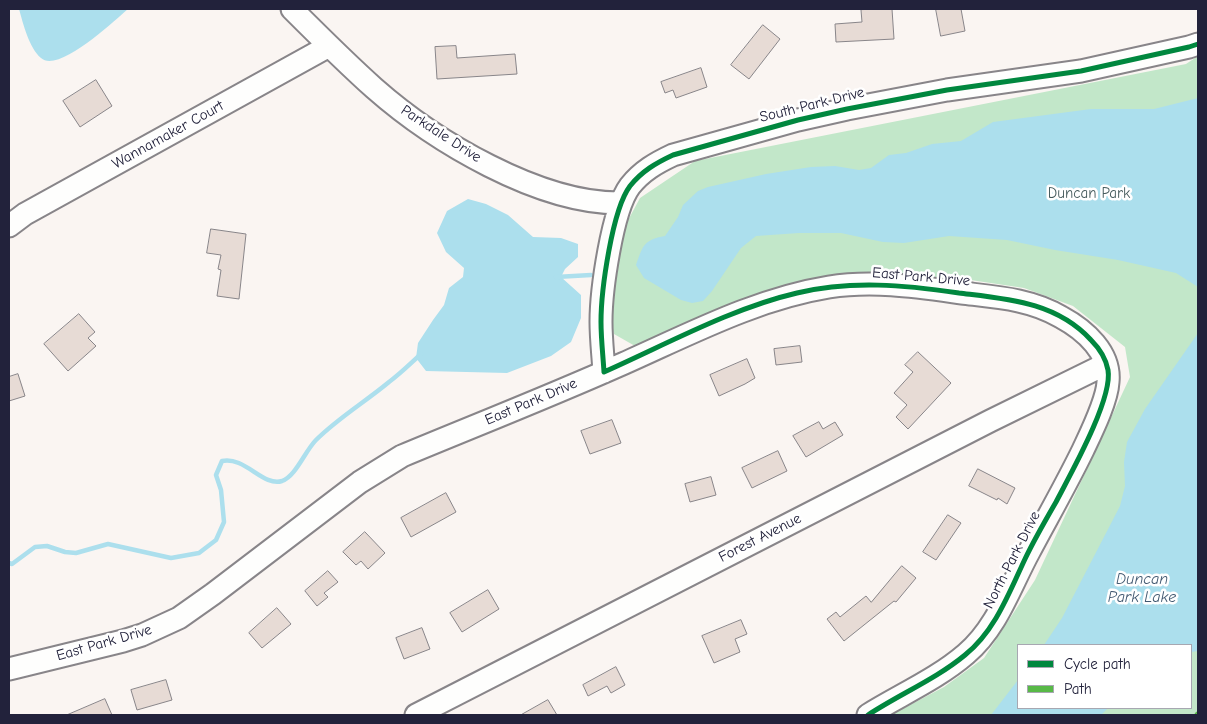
<!DOCTYPE html>
<html>
<head>
<meta charset="utf-8">
<style>
	body { margin:0 }
	#map { position:relative; width:1207px; height:724px; overflow:hidden; background:#faf5f2; font-family:"Comic Neue",sans-serif }
	canvas { display:block }
	.frame { position:absolute; inset:0; border:10px solid #22223b; pointer-events:none }
	.legend { position:absolute; left:1017px; top:644px; width:175px; height:65px; box-sizing:border-box; background:#fff; border:1px solid #a7a7b1; margin:0; padding:6px 9px; list-style:none; font-size:15px; color:#22223b }
	.legend li { display:flex; align-items:center; gap:10px; height:25px }
	.legend b { width:25px; border:1px solid #a7a7b1 }
</style>
</head>
<body>
<div id="map">
<canvas width="1207" height="724"></canvas>
<div class="frame"></div>
<ul class="legend">
<li><b style="height:6px;background:#00873e"></b>Cycle path</li>
<li><b style="height:6px;background:#58b947"></b>Path</li>
</ul>
</div>
<script>
const c = document.querySelector('canvas').getContext('2d');
c.lineJoin = 'round';
function paint(path, color) {
  c.fillStyle = color;
  c.fill(path, 'evenodd');
}
function trace(path, color, width, dash) {
  c.strokeStyle = color;
  c.lineWidth = width;
  c.lineCap = dash ? 'butt' : 'round';
  c.setLineDash(dash || []);
  c.stroke(path);
}
function write(font, color, halo, rows, align = 'center') {
  c.font = font + ' "Comic Neue",sans-serif';
  c.lineWidth = 5;
  c.setLineDash([]);
  c.textBaseline = 'middle';
  c.strokeStyle = halo;
  c.fillStyle = color;
  for (const [text, x, y, turn = 0] of rows) {
    c.save();
    c.translate(x, y);
    c.rotate((+turn || 0) * Math.PI / 180);
    c.textAlign = isNaN(turn) ? turn : align;
    if (halo) c.strokeText(text, 0, 0);
    c.fillText(text, 0, 0);
    c.restore();
  }
}
paint(new Path2D(`
	M1198,56V715H891L944,687L984,658L1035,580L1130,377L1125,347L1073,306L1024,288L964,279L887,276L635,346L614,334L607,308L620,235L640,198L695,161L1186,64ZM1018,645H1191V708H1018Z`), '#c2e7c9');
paint(new Path2D(`
	M19,9H128C114,21 58,74 41,58C29,48 23,23 19,9Z
	M1198,98V287L1176,273L1118,260L1055,250L1007,240L949,236L904,243L883,242L841,233H799L756,236L741,248L712,291L703,301L692,303L681,300L644,278L636,265C643,246 643,240 665,236L678,217L683,205L698,191L708,187L766,174L811,167L835,166L859,170L871,168L889,155L906,153L932,144L961,141L993,122L1091,109H1154Z
	M468,199L486,204L508,215L533,237L561,238L578,244V257L565,269L561,277L581,295V318L571,342L551,356L507,373L426,371L416,358L418,343L433,320L444,305L449,288L463,277L464,268L446,252L437,233L447,211Z
	M1198,333V651L1191,652V645H1044L1062,618L1120,506L1125,486L1124,462L1127,442L1145,409Z
	M1018,680V708H1108L1101,715H991Z`), '#acdfed');
trace(new Path2D(`
	M556,277L591,275
	M9,563L12,564L35,547L47,546L65,552L76,553L108,544L171,558L199,553L216,540L224,522L221,490L216,475L222,461C245,456 263,487 282,481C296,476 305,451 316,440C338,418 365,402 389,382C400,374 410,364 421,354`), '#acdfed', 4.5);
const building = new Path2D(`
	M883,9H892L894,39L836,42L835,24L862,22L861,10Z
	M936,9H961L965,31L941,36Z
	M763,25L780,39L749,79L731,65Z
	M456,46L457,58L515,54L517,74L437,79L435,47Z
	M701,68L707,87L676,98L673,90L665,93L661,82Z
	M96,80L112,106L80,127L63,101Z
	M211,229L246,234L239,299L217,296L221,270L218,269L221,255L207,253Z
	M79,314L95,332L88,338L96,346L68,371L44,344Z
	M800,346L802,362L776,365L774,349Z
	M918,352L951,383L908,429L896,417L907,405L894,393L913,372L905,365Z
	M747,359L755,378L745,384L719,396L710,375Z
	M18,374L25,396L9,401V377Z
	M612,420L621,443L590,454L581,431Z
	M819,422L823,429L835,422L843,435L806,457L793,436Z
	M778,451L787,471L752,488L742,468Z
	M978,469L1015,488L1007,504L998,498L997,500L969,486Z
	M711,477L716,495L690,502L685,484Z
	M446,493L456,512L411,537L401,518Z
	M948,515L961,523L936,560L923,552Z
	M365,532L385,553L368,569L361,561L356,565L343,552Z
	M902,566L916,578L896,602L894,601L844,641L827,619L836,612L840,617L866,596L871,602Z
	M328,571L338,582L324,593L328,597L317,606L305,591Z
	M488,590L499,609L462,632L450,613Z
	M277,608L291,624L262,648L249,633Z
	M741,620L747,634L735,639L740,652L714,663L702,636Z
	M422,628L430,649L404,659L396,638Z
	M616,667L625,685L611,693L607,686L588,696L583,685Z
	M166,680L172,700L137,710L131,690Z
	M105,699L112,715H67Z
	M548,700L557,715H521Z`);
paint(building, '#e7dbd5');
trace(building, '#888589', 1);
const minor = new Path2D(`
	M292,9C319,36 346,63 374,88C434,141 539,204 621,203
	M9,226L25,214L329,46
	M604,372C603,355 601,339 601,322C601,291 612,210 630,186C642,171 656,163 673,155L798,120L847,109L947,90L1081,71L1189,47L1198,44
	M9,669L123,641L142,635L179,618L213,594L360,482L402,456C474,426 548,397 620,365C688,335 755,299 829,287C874,280 918,287 962,293C996,297 1031,299 1061,317C1085,330 1111,353 1108,382C1107,401 1091,433 1083,450C1066,485 1047,518 1029,552C1010,587 997,628 966,654C937,679 900,695 868,715
	M416,715L990,421L1106,364`);
trace(minor, '#888589', 25);
trace(minor, '#fefefd', 21);
trace(new Path2D(`
	M1196,715L1198,713`), '#58b947', 4, [8, 4]);
trace(new Path2D(`
	M868,715C900,694 936,679 965,655C995,631 1009,593 1025,559C1034,540 1045,521 1056,502C1070,475 1113,399 1108,370C1106,359 1099,348 1091,340C1056,302 1008,299 959,293C905,285 851,280 797,293C732,308 665,345 604,372C603,355 601,339 601,322C601,291 612,210 630,186C642,171 656,163 673,155L798,120L847,109L947,90L1081,71L1189,47L1198,44`), '#00873e', 5);
write('15px', '#22223b', '#fff', [
	["South Park Drive",812,105,-14],
	["Parkdale Drive",441,134,33],
	["Wannamaker Court",168,135,-29],
	["East Park Drive",921,277,5],
	["East Park Drive",531,402,-23],
	["Forest Avenue",760,538,-27],
	["North Park Drive",1012,560,-63],
	["East Park Drive",104,643,-16]
]);
write('15px', '#445a5c', '#fff', [
	["Duncan Park",1089,194]
]);
write('italic 16px', '#415870', '#fff', [
	["Duncan",1142,579],
	["Park Lake",1142,597]
]);
</script>
</body>
</html>
